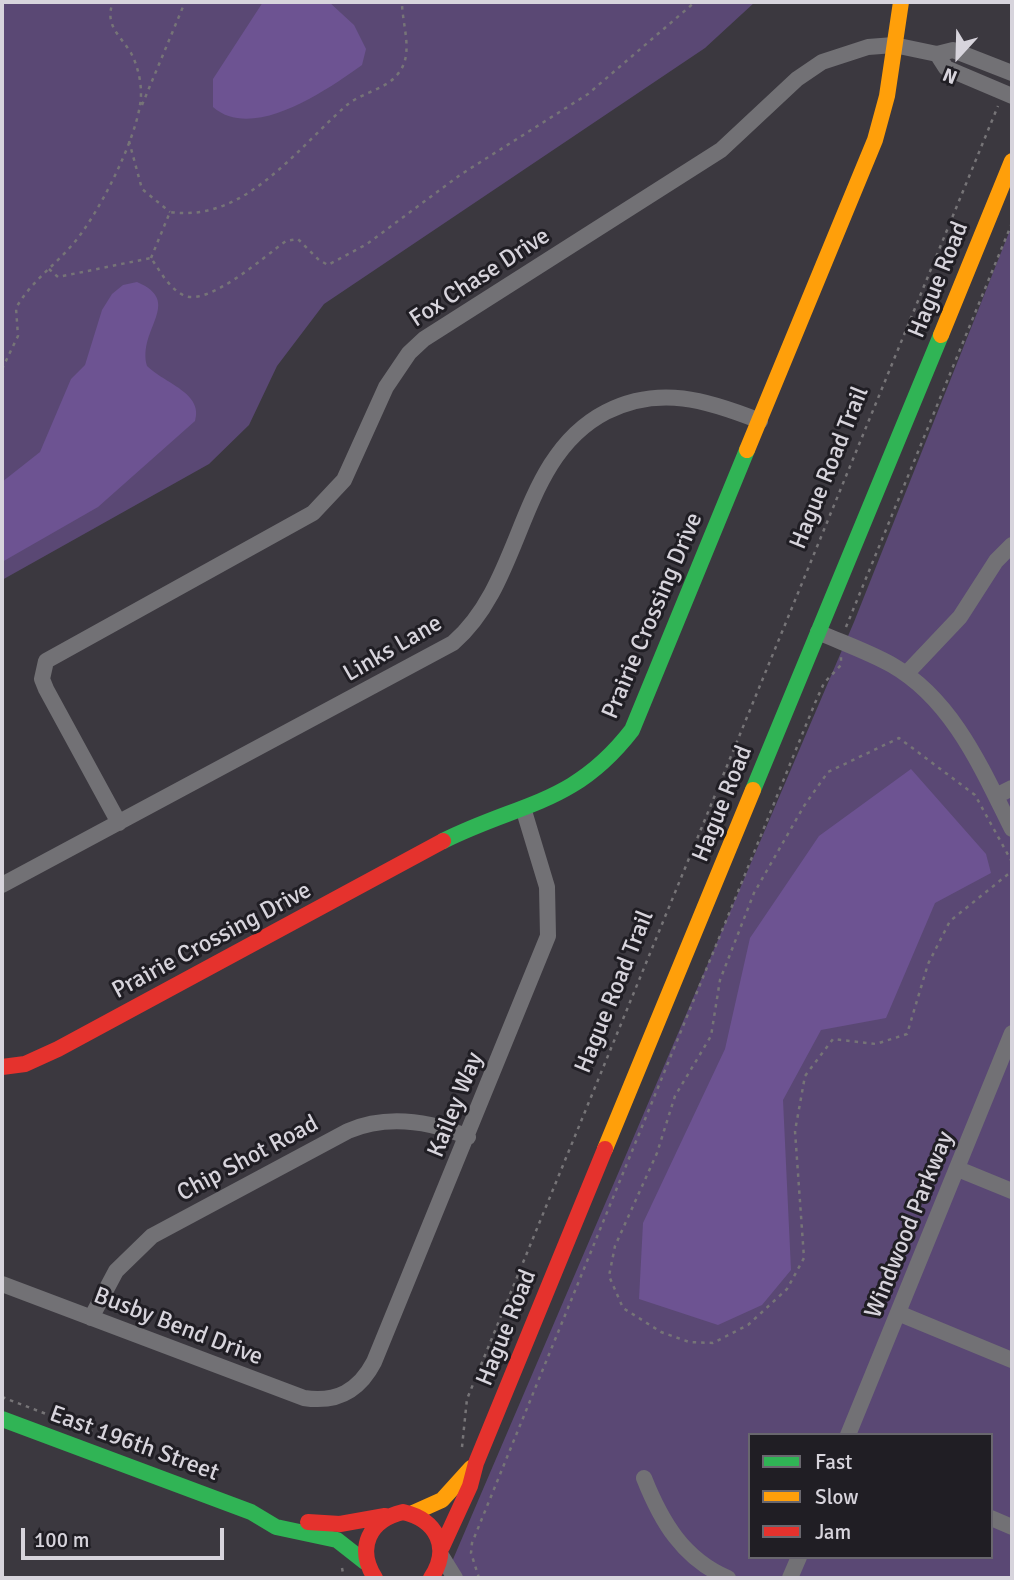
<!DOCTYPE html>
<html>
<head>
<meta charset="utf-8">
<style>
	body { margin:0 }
	#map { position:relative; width:1014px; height:1580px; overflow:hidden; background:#3b383f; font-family:Signika,sans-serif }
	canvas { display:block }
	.frame { position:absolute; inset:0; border:4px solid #d7d4dc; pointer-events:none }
	.legend { position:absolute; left:748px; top:1433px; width:245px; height:126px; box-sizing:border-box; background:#201e24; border:2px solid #69676e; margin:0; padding:9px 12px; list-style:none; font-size:21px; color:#d7d4dc }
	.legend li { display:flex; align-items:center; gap:14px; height:35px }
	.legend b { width:35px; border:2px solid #69676e }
	.north { position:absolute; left:923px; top:21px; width:70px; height:70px; -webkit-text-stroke:5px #201e24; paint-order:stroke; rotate:202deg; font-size:19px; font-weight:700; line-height:28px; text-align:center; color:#d7d4dc }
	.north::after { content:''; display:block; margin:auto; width:24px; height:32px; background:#d7d4dc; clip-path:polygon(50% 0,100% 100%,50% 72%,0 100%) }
	.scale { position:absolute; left:21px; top:1528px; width:203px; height:32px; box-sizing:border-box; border:4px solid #d7d4dc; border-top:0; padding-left:9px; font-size:21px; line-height:24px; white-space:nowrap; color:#d7d4dc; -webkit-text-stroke:5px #201e24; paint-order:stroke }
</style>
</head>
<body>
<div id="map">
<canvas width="1014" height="1580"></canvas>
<div class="frame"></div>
<ul class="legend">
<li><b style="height:9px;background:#30b455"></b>Fast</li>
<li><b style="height:9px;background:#ff9f0a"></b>Slow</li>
<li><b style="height:9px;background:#e5322d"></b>Jam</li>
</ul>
<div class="north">N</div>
<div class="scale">100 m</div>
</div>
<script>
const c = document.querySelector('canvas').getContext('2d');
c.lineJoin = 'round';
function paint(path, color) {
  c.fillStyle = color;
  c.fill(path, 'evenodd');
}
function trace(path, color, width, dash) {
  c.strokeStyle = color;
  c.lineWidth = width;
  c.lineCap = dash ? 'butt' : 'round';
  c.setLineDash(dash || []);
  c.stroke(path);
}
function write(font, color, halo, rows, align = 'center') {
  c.font = font + ' Signika,sans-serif';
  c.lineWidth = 6;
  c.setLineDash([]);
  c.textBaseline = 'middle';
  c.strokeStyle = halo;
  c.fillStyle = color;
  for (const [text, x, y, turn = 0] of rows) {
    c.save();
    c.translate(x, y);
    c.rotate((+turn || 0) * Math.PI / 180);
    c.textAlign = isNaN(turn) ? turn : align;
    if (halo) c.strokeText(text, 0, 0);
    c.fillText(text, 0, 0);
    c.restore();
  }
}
paint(new Path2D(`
	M2,2H755L705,48L324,304L277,366L249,425L209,464L2,580Z
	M1012,225V1578H467L448,1571L854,622ZM750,1435H991V1557H750Z`), '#5a4874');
paint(new Path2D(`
	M263,2H329L354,25L366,49L362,65C327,90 253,142 213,107V79Z
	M137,282C184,302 137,329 147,366C164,383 204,393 195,421L98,507L2,562V482L40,452L71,379L85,365L102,310L112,294L123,285Z
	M911,769L986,854L991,873L935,903L886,1018L821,1030L783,1100L791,1270L762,1305L718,1325L639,1299L643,1223L725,1049L750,938L819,836Z`), '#6d5392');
trace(new Path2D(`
	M142,105L185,2
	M129,141L142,189L170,212
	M151,258L170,212C245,223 296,149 347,105C361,93 386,89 397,75C415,55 402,26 402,2
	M49,269L58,277L151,258C160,271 168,287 183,295C207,308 265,256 286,241L298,239L319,260L328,265L367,244L460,175L588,94L695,2
	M2,369L18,336L16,308C30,283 54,266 73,244C98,215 134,144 140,105C143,89 139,68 131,53C120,35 104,25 113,2
	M846,627L1012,223
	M1012,862L975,795L899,738L828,772L804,806L754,893L720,980L711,1036L675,1096L657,1153L615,1246L609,1276L623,1308L661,1332L689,1342L713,1343L748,1325L787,1289L804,1258L795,1131L805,1076L833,1039L876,1044L907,1034L928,964L950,921L1012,871
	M2,1397L93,1432
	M462,1447L467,1399L998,106
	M165,1459L218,1479
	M342,1568L344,1578
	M479,1578L471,1553L472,1543L815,703L824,683L841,665V657`), '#767477', 2.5, [3.5, 5]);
trace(new Path2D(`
	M937,54L946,68L1012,96
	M818,632C843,643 869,652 892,665C953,700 982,769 1012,829
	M906,674L960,617L996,561L1012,545
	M996,796L1012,788
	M119,823L46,689L42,679L46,661L313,513L344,480L386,387L409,353L424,339L721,150L797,79L822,62L868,47L894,45L937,54L953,50L1012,73
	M2,885L453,643C525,581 517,458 606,412C659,385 707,400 760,421
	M958,1169L1012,1191
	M2,1284L304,1398C336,1403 359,1391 374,1362L548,936L547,887L524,811
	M898,1313L1012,1360
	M91,1318L116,1271L152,1236L348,1131C388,1114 429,1121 468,1137
	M848,1435L1012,1033
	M644,1478C661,1521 683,1559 728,1578
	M991,1518L1012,1527
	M442,1557L455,1578
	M790,1578L799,1557`), '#727175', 16);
trace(new Path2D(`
	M753,790L941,335
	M443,841C521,802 574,805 632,730L747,450
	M2,1419L251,1512L276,1527L337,1540L365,1562`), '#30b455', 16);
trace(new Path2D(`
	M941,335L1012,161
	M747,450L875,140L887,96L901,2
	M605,1149L753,790
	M413,1513L442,1500L471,1468`), '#ff9f0a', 16);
trace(new Path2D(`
	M2,1067L25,1064L58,1049L443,841
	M308,1522L340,1524L385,1516
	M442,1547L470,1486L476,1463L605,1149
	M375,1578C356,1548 369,1520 403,1512C437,1520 451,1548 431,1578`), '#e5322d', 16);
write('24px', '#d7d4dc', '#201e24', [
	["Fox Chase Drive",480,278,-33],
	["Hague Road",939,280,-68],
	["Hague Road Trail",830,468,-68],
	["Prairie Crossing Drive",653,616,-67],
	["Links Lane",393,649,-30],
	["Hague Road",723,804,-68],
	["Prairie Crossing Drive",212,941,-28],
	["Hague Road Trail",615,992,-68],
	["Kailey Way",456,1105,-68],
	["Chip Shot Road",248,1159,-28],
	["Windwood Parkway",910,1225,-68],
	["Busby Bend Drive",178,1327,21],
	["Hague Road",507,1328,-68],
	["East 196th Street",134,1444,20]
]);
</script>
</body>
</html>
